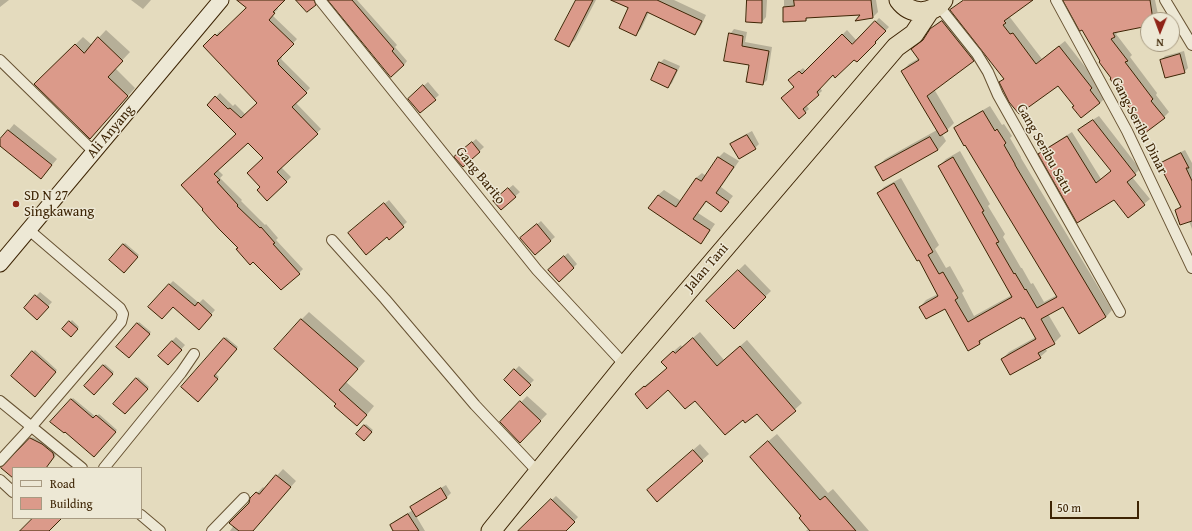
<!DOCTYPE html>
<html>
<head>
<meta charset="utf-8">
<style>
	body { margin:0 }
	#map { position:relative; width:1192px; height:531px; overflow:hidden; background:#e4dbbe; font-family:"Gentium Book Plus",serif }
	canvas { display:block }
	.legend { position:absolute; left:12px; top:467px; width:130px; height:52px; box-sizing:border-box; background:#ede8d5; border:1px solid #a79a81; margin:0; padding:5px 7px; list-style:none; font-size:12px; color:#3d2404 }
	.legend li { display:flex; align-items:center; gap:8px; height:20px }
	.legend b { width:20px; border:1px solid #a79a81 }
	.north { position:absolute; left:1140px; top:12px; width:40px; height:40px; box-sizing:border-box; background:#ede8d5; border:1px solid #a79a81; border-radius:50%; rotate:181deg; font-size:11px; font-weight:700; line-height:16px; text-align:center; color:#3d2404 }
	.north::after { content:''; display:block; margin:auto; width:14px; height:18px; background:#8f2418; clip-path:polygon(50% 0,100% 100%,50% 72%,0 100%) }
	.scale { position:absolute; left:1050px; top:501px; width:89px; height:18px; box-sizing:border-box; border:2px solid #3d2404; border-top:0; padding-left:5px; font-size:12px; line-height:14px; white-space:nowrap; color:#3d2404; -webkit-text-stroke:3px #ede8d5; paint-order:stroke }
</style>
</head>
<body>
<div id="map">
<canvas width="1192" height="531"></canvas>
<ul class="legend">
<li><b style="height:5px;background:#ede8d5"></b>Road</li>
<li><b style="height:11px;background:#db9a8a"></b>Building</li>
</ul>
<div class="north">N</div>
<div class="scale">50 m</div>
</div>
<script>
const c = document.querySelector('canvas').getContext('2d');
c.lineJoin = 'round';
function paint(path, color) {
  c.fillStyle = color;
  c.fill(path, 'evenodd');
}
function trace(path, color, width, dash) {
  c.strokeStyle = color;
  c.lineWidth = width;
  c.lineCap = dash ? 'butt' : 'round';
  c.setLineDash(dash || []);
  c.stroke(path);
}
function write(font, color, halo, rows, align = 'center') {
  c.font = font + ' "Gentium Book Plus",serif';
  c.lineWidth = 3;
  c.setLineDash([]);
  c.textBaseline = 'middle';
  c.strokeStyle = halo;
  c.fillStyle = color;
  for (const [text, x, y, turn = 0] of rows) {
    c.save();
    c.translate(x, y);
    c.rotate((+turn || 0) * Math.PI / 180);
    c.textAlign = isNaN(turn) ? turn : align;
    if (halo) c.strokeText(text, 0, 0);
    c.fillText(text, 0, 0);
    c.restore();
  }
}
paint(new Path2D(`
	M0,0H9L0,7Z
	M131,0H151L143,9Z
	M243,0H284L277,7L278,9L272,15L297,39L281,56L282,58L281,59L310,88L296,103L321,129L281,167L291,177L268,200L261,187L265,158L248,142L218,170L223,175L220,178L242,200L241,201L265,225L266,224L278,238L276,240L303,269L299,273L239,248L182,185L237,134L208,105L220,93L233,106L235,104L246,115L258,103L204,46L220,31L222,33L247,8Z
	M330,0H357L397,45L395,47L407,61L404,65Z
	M577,0H596L575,40L568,46Z
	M613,0H674L706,15L700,28L695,34L649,12L641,29L636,34L630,7Z
	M748,0H767L766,17L762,22Z
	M784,0H876L878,12L873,17L862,14L809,17L806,20L784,21Z
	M964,0H1032L1009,16L1042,59L1065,41L1097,82L1095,84L1105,98L1100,103L1075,105L1058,84L1001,82L1005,78Z
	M1065,0H1155L1159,19L1158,20H1148V25L1120,31L1116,34L1132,55L1130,57L1157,93L1156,95L1169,112L1164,117L1141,120L1102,61Z
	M950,14L980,53L973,60L934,89L954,123L947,130L942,134L946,141L938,150L876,168L885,159L937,130L902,71L909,64L919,58L920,42L926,37L931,30L939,22Z
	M879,18L889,27L878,38L879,39L857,61L854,59L833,74L820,87L822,91L806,105L809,109L799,118L793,76L803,68L806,71L847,30L857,41Z
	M734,29L747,32L745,42L772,47L767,80L763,84L730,34Z
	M106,30L130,52L115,68L135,88L97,130L36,84L83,37L92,45Z
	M1184,51L1188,68L1184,72L1161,60L1165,56Z
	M664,59L680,66L672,83L668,87L660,63Z
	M428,82L439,95L420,112L413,95Z
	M990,106L1002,125L1004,124L1012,136L1010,138L1021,157V158L1112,310L1106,317L1063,306L1048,314L1061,336L1054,343L1045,348L1047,351L1040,357L1002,359L1009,352L1036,337L1024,316H1021L986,336L980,343L945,307H920L926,300L938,294L920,258L878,193L884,187L901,178L939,245L935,249L946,268L950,266L964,291L962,293L974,316L1012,295L939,166L946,159L960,151L990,204L988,206L1005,234L1003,237L1021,268H1022L1031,284L1033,283L1044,302L1057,295L955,128L962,122Z
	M1099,116L1140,169L1132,177L1150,199L1128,217L1114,199L1040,154L1045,149L1072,132L1101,179L1112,170L1079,130L1084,125Z
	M14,124L57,159L47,171L0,145V141Z
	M752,131L759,144L755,148L731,144L735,140Z
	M476,139L484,147L463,166L460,153Z
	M1185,150L1192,163V229L1189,221L1176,210L1181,206L1161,164L1165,160Z
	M724,152L739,161L721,187L733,196L721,211L707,201L698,213L715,224L706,237L701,242L650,208L658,195L664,190L681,201L696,178L702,173L706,176L719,157Z
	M513,185L520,192L501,209L498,197Z
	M389,200L407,222L389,238L387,236L353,229Z
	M541,221L555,237L535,254L526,234Z
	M125,243L139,255L124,272L110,260Z
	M568,253L577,264L573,268L553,266Z
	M745,264L771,291L734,327L707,301Z
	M173,281L199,303L203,299L215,310L203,324L169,285Z
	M40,292L52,302L41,314L25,308Z
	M309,312L365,361L346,382L374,406L365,417L337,403L301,320Z
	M72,320L79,327L71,335L64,329Z
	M139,322L151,332L129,357L117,347Z
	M700,332L724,360L747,340L802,403L772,430L757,412L743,418L669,389L643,387L668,368L669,355L681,345L682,347Z
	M176,337L185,345L172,360V341Z
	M226,337L238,347L215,373L219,377L198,401L183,387Z
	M35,350L57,370L35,395L12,376Z
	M105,364L114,372L94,394L85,386Z
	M519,366L534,380L520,394L505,380Z
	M138,377L149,387L125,413L114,404Z
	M527,396L547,414L520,442L502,422Z
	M73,398L96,417L99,414L117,430L94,456L65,431L52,422Z
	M366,424L373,430L364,440L357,434Z
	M777,434L828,493L833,489L869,531H806L809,528L803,516L759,449Z
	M32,437L44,442L55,451L56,455L45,468H13V477L2,468Z
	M700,444L709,454L657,500L654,484Z
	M283,469L296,481L252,531H230L257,493L263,487L265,489Z
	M446,485L451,493L447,497L416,516L425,531H395L391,525L395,521L413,510L412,507L416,503Z
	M556,496L578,517L565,531H523L521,529Z`), '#0003');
const building = new Path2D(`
	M237,0H285L273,12L275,13L269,20L294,44L277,61L279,63L278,64L307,93L292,107L318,134L277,172L287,182L267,201L257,190L260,187L247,173L263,158L248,143L214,174L220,180L217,182L238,205L237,206L260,228L261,227L275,243L273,244L300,274L281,290L253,262L250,265L236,249L238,248L219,229L202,210L203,209L181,185L236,134L207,105L215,96L228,109L230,108L241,118L257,103L203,46L215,34L217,36L246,8Z
	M296,0H314L316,5L307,12Z
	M328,0H352L394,49L392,51L404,65L391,77Z
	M576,0H593L569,47L555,40Z
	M611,0H657L702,21L695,35L647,12L636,36L619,28L628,8Z
	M747,0H762V23L746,22Z
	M794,0H871L873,18L855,21L860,15L806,18V21L783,22V7L794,6Z
	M964,0H1033L1004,21L1006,23L1003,25L1010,34L1013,33L1036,64L1059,46L1092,88L1090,90L1100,103L1081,118L1072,107L1074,106L1058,86L1019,114L1009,102L999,82L1004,79L950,10Z
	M1063,0H1150L1153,20H1148V26L1113,33L1115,37L1111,39L1128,61L1125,62L1153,99L1151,101L1165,118L1145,133L1137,123L1140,121L1121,97L1123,96L1110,79L1111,78L1099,62L1100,61L1082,30L1080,31Z
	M875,21L886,31L875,42L876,43L857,62L854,60L835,78L833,75L817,92L819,95L803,109L806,113L799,119L781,98L794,87L788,80L799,71L802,74L842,34L852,44Z
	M942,21L974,61L927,96L948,131L940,136L901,71L919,60L911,49L923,40L930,29Z
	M729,33L743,36L742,46L769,51L763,85L746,82L749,65L724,61Z
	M98,37L123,61L108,77L128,96L90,139L34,84L75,44L84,53Z
	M1180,54L1185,73L1165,78L1160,60Z
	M659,62L677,70L668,88L651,80Z
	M423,85L436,100L420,113L408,99Z
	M983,111L995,131L997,129L1006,143L1004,145L1015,164V165L1106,317L1079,334L1063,307L1041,319L1055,344L1038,353L1041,358L1010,375L1001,359L1036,339L1024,318L1022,319L1021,317L979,341L980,344L968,351L945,309L926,319L919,307L938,296L919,260L917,261L877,193L894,183L933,252L928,255L939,274L943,272L958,298L955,300L968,322L1012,297L938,166L953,157L984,211L982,212L999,242L996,243L1014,274L1015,273L1025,290L1026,289L1037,308L1057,297L965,145L964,146L954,128Z
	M1093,120L1136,175L1127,182L1145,205L1128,218L1114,200L1077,223L1038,154L1067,136L1096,183L1111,171L1078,130Z
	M8,130L52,165L41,179L0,146V139Z
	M747,135L756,149L739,159L730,144Z
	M930,137L938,150L883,181L875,167Z
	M472,142L480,152L463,167L454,157Z
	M1181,153L1189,168H1186L1192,181V221L1180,225L1175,210L1181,207L1159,164Z
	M718,157L734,167L716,193L729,202L721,212L706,201L693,219L710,230L701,244L648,208L658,195L676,207L696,178L701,181Z
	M508,188L516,197L501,210L493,201Z
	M384,203L404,227L389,240L387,237L366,255L348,233Z
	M537,224L551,241L535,255L520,238Z
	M123,244L138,257L124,273L109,260Z
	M564,256L574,268L559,282L548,270Z
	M738,270L766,297L734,329L706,301Z
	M169,284L195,306L198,302L212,315L199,330L173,307L162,319L148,307Z
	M35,295L49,307L37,320L24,308Z
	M301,319L358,369L339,390L367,415L357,426L334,406L336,404L274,349Z
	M69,321L78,329L71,337L62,329Z
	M137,323L150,334L129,358L116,347Z
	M224,338L237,349L214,376L218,379L198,402L181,387Z
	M693,338L717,366L740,346L796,411L772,431L757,414L745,423L743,420L725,435L695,401L685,409L668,390L647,409L635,394L644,386L645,387L667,368L661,362L673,351L675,353Z
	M172,341L182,350L168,365L158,356Z
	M32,351L56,372L35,397L11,376Z
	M103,365L113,374L94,395L84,386Z
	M514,369L531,385L520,396L504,380Z
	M136,378L148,389L125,414L113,404Z
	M71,399L93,418L96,415L116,432L94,457L65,432L64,433L50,422Z
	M520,401L541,421L520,443L500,422Z
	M364,425L372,432L364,441L356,434Z
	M30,438L42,444L53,453L54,457L46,468H13V478L1,468Z
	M768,441L820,500L825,496L856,531H810L799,518L801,516L750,457Z
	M693,450L703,461L657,502L647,490Z
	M276,475L291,487L253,531H239L229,523L249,503L250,498L256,492L259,494Z
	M441,488L447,498L416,517L410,507Z
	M551,499L575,522L566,531H518Z
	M408,514L419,531H393L390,525Z
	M33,518H62L49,531H20Z`);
paint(building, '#db9a8a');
trace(building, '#3d2404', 1);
const street = new Path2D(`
	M320,0L537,270L625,365
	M1056,0L1127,131L1192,268
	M1165,0L1192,45
	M938,5L977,54L988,72L998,95L1120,312
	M0,60L94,152
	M332,240L385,299L475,405L538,472
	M0,401L82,468
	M0,461L32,426L121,322L123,314L120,308L29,230
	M104,468L181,373L194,354
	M0,480L13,492
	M141,515L160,531
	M212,531L244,498`);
const secondary = new Path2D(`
	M0,264L221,0`);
const highway = new Path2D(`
	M899,0C910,15 931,16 943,0
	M491,531L625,365L896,47L914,34L930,10`);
trace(street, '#675232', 12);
trace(secondary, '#3d2404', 17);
trace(highway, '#3d2404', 21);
trace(street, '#ede8d5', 10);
trace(secondary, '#ede8d5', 15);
trace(highway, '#e4dbbe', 19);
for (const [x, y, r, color] of [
	[16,204,4,"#8f2418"]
]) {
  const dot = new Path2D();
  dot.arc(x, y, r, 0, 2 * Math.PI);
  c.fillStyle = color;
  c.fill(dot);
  trace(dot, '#ede8d5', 1.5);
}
write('14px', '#3d2404', '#ede8d5', [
	["Gang Seribu Dinar",1139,126,63],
	["Ali Anyang",111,132,-50],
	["Gang Seribu Satu",1044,149,61],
	["Gang Barito",480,176,51],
	["Jalan Tani",707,268,-49]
]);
write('14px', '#3d2404', '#ede8d5', [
	["SD N 27",24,196],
	["Singkawang",24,212]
], 'left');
</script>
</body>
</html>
